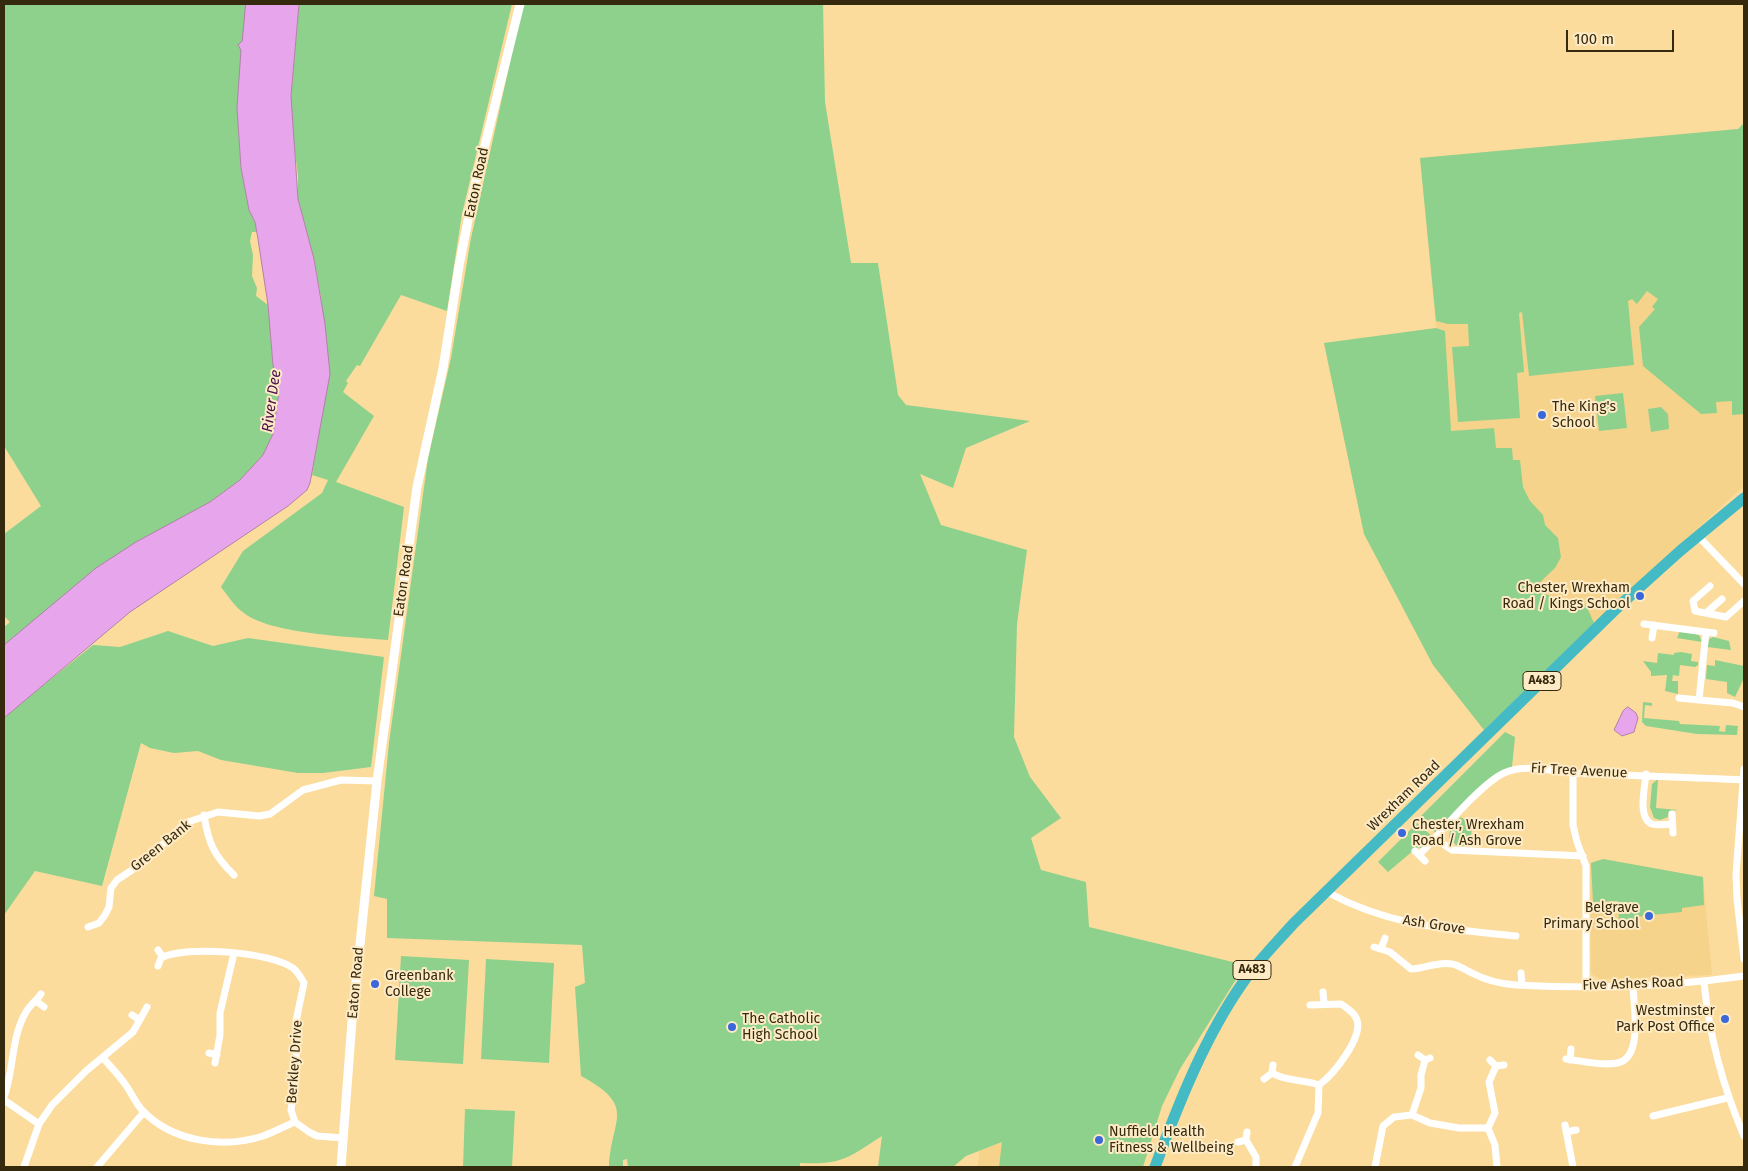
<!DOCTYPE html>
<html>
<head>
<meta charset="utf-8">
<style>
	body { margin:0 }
	#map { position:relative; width:1748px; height:1171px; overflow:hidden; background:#fbdc9c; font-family:"Fira Sans",sans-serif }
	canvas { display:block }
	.frame { position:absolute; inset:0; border:5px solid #35290e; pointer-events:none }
	.scale { position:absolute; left:1566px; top:30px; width:108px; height:22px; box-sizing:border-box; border:2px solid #35290e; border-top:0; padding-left:6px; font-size:15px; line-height:18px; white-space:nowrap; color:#35290e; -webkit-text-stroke:4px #feebc5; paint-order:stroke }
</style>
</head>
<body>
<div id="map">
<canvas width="1748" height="1171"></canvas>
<div class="frame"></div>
<div class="scale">100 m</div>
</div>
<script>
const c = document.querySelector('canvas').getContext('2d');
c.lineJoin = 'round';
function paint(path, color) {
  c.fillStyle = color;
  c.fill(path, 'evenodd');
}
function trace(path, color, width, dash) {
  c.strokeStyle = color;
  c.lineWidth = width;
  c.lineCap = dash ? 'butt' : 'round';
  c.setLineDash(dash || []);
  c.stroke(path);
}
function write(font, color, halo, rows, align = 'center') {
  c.font = font + ' "Fira Sans",sans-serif';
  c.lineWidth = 4;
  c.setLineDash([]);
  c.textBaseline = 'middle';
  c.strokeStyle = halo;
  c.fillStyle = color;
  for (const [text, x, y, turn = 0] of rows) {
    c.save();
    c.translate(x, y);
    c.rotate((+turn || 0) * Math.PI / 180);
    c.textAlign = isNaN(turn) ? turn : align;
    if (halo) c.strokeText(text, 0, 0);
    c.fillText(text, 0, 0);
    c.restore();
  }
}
paint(new Path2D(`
	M1738,129L1744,140V486L1594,623L1484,730L1433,665L1364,534L1324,344L1436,328L1420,158Z
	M1603,859L1703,877L1712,975L1600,979L1591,974L1590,863Z
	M1003,1142L999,1167H978L979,1151Z`), '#f6d38b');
paint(new Path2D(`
	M4,4H246L237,108L241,168L249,210L255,222L257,232H252L250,241L253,255L252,276L257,288L256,296L268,305L273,365L279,392L273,434L263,455L240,480L210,502L137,543L4,645V627L10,622L4,616V534L41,506L4,446Z
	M299,4H512L462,214L447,311L401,295L360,366L357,365L346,381L348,383L343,392L374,416L336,482L404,507L388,640C353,637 270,634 244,613C235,607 228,596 221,587L243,551L322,493L328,480L312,475L317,445L322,303L314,259L298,199V176L291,121V96Z
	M523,4H823L825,102L851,263H878L898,395L906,405L1030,421L966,448L953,488L920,474L941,525L1027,550L1017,624L1014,737L1030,777L1061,818L1031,838L1041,870L1086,882L1089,927L1245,965L1180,1069L1162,1106L1143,1167H999L1002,1142L966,1156L953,1167H878L882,1136C848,1158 842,1165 800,1163V1167H628L627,1159L623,1160V1167H609C611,1118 638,1107 581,1076L575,987L585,983L582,945L387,938V899L374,896L389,743L428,458L451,358L471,238Z
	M1744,123V414L1732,415V401L1716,402L1717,413L1701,414L1643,366L1639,327L1655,309L1652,307L1658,299L1647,291L1637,304L1632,299L1628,301L1634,365L1529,376L1522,312L1519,313L1524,372L1517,373L1520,418L1458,422L1452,347L1469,346L1468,324H1448L1436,321L1420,158L1738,129Z
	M1436,328L1445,331L1451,431L1494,428L1496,448H1512L1513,460H1520L1523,487L1530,501L1543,515L1545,525L1558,538L1561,557L1555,568L1535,587L1547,595L1586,605L1594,623L1484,730L1433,665L1364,534L1324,343Z
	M1623,393L1627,428L1599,431L1595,396Z
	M1661,407L1668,414L1669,429L1651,432L1648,409Z
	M168,631L213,646L248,638L384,657L371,767L323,773H298L221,760L198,751L174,753L150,748L141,743L102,886L35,871L4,915V717L93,645L120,647Z
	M1680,631L1699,635L1702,642L1677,638Z
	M1713,637L1729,641L1731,650L1707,647L1709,639Z
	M1681,652L1692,654L1691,661L1698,662V665L1695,667L1680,665L1679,676L1673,675L1672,681H1678V694L1665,691L1667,675L1651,676V672L1643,661L1657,663L1658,653L1674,655V653Z
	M1715,660L1744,666V678L1735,697L1727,693V682L1706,679L1707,665L1715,666Z
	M1643,702L1652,703V706L1645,705L1644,718L1679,721L1680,724L1720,726L1719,731L1725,732L1726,725L1738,726L1737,735L1697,734L1646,726L1642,722Z
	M1505,732L1515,737L1512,767L1436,833L1419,818Z
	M1658,779L1656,808L1678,810L1669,811L1668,817L1660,820L1654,818L1650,807L1652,784Z
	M1461,817L1472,826L1470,847L1456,845L1449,838L1450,830Z
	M1417,823L1433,837L1422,849L1418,847L1414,850L1388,872L1378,862Z
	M1603,859L1703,877L1704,905L1682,908V912L1642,916L1619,924L1618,901L1593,902L1591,863Z
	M401,956L469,960L463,1064L395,1060Z
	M486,959L554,963L549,1063L481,1059Z
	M465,1109L515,1111L512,1167H463Z`), '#8dd18d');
const water = new Path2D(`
	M246,4H299L291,96L298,199L314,259L325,324L330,374L310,483L307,490L288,506L130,612L4,718V645L96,568L136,542L210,502L240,480L263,455L273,434L279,392L273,365L268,305L258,239L255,222L249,210L241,168L237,108L241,50L238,45L242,41Z
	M1628,707L1636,713L1638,718L1634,732L1622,736L1614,730L1623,711Z`);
paint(water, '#e7a6eb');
trace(water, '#b280a9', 1);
trace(new Path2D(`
	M1698,536L1744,584
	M1710,586L1693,601L1695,611L1726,617L1744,601
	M1706,613L1722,599
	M1644,624L1706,632L1699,700L1733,703L1744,707
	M1706,632L1714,633
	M1652,638L1654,625
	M1679,698L1699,700
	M1744,769L1736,874L1737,899L1744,959
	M1573,773V825L1577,842L1586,866V986
	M1646,774C1645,787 1637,818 1652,824C1658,826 1666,824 1672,824
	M1672,814L1673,833
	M204,815C208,842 214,856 234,875
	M1436,839L1452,850L1583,856
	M1415,851L1425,861
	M1419,855C1440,834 1479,785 1504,773C1527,763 1551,772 1575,773C1631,776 1687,777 1743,780
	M1327,892C1389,926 1447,929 1516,936
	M88,927L99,923L105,915L109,907L111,888L117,880L144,862L185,823L218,812L259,816L270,814L303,790L341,780L377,781
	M1374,947L1390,952L1411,969C1425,969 1437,961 1452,964C1459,965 1465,970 1472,973C1485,980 1502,984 1516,985C1593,989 1669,987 1744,976
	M1381,949L1385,938
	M158,950L163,957
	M158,966L161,958C185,945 271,952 293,968C298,972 301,978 304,983L296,1021V1074L291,1110L295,1122L309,1132L317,1136L344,1138
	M1521,973L1522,985
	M1704,982C1709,1035 1723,1087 1744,1136
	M1323,992L1324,1003
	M36,1001L44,1007
	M132,1015L140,1020
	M209,1053L217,1055
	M1418,1055L1425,1060L1430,1058
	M103,1058C110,1066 119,1075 125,1084C131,1092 135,1102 142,1110C172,1142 223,1149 263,1136C274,1132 285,1126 295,1122
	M1566,1059C1582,1061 1602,1066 1617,1063C1643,1059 1634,1007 1633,987
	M1490,1060L1496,1066L1504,1065
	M1570,1060L1571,1049
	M215,1063L220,1035V1013L234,953
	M1496,1066L1489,1082L1495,1113L1488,1128L1495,1145L1497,1167
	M1272,1073C1287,1082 1303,1079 1319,1085
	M1264,1079L1272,1073L1273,1065
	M4,1097C14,1070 11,1037 26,1012C30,1005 37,1000 41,994
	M4,1100L39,1124
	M1412,1115L1421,1088V1075L1425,1060
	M1653,1116L1727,1098
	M1565,1125L1573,1167
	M1566,1132L1576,1130
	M1246,1140L1256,1157V1167
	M1238,1142L1246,1140L1247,1132
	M24,1167L39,1124L52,1105L86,1071L133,1032L147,1007
	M97,1167L144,1112
	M1295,1167L1318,1113L1319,1085C1333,1075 1363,1038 1357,1020C1355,1013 1347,1008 1341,1004L1310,1005
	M1375,1167L1383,1126L1394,1117L1412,1115L1430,1123L1459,1128H1488`), '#fff', 7);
trace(new Path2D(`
	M341,1167L352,1021L377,781L417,487L443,368L459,266L475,185L520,4`), '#fff', 9);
trace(new Path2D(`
	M1155,1167C1178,1105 1205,1036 1244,981C1259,960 1277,942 1294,923L1619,606L1680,551L1744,498`), '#43bac4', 11);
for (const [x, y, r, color] of [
	[1542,415,5,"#3b68d9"],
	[1640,596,5,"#3b68d9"],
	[1402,833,5,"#3b68d9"],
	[1649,916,5,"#3b68d9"],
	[375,984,5,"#3b68d9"],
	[1725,1019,5,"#3b68d9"],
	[732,1027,5,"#3b68d9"],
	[1099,1140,5,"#3b68d9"]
]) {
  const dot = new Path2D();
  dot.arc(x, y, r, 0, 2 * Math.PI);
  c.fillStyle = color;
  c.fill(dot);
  trace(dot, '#feebc5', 2);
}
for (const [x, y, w] of [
	[1542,681,38],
	[1252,970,38]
]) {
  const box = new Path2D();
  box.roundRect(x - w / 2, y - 9.5, w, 19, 4);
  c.fillStyle = '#feebc5';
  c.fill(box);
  trace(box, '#35290e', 1);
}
write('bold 12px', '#35290e', null, [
	["A483",1542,681],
	["A483",1252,970]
]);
write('14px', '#35290e', '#feebc5', [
	["Eaton Road",477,183,-78],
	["Eaton Road",404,581,-82],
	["Fir Tree Avenue",1579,771,3],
	["Wrexham Road",1404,796,-44],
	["Green Bank",161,846,-39],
	["Ash Grove",1434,925,9],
	["Eaton Road",356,983,-85],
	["Five Ashes Road",1633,984,-2],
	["Berkley Drive",295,1062,-86]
]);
write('14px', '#35290e', '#feebc5', [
	["The King's",1552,407],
	["School",1552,423],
	["Chester, Wrexham",1630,588,"right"],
	["Road / Kings School",1630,604,"right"],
	["Chester, Wrexham",1412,825],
	["Road / Ash Grove",1412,841],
	["Belgrave",1639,908,"right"],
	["Primary School",1639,924,"right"],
	["Greenbank",385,976],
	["College",385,992],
	["Westminster",1715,1011,"right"],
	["Park Post Office",1715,1027,"right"],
	["The Catholic",742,1019],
	["High School",742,1035],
	["Nuffield Health",1109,1132],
	["Fitness & Wellbeing",1109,1148]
], 'left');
write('italic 15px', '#4a104e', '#feebc5', [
	["River Dee",272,401,-82]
]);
</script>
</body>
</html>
